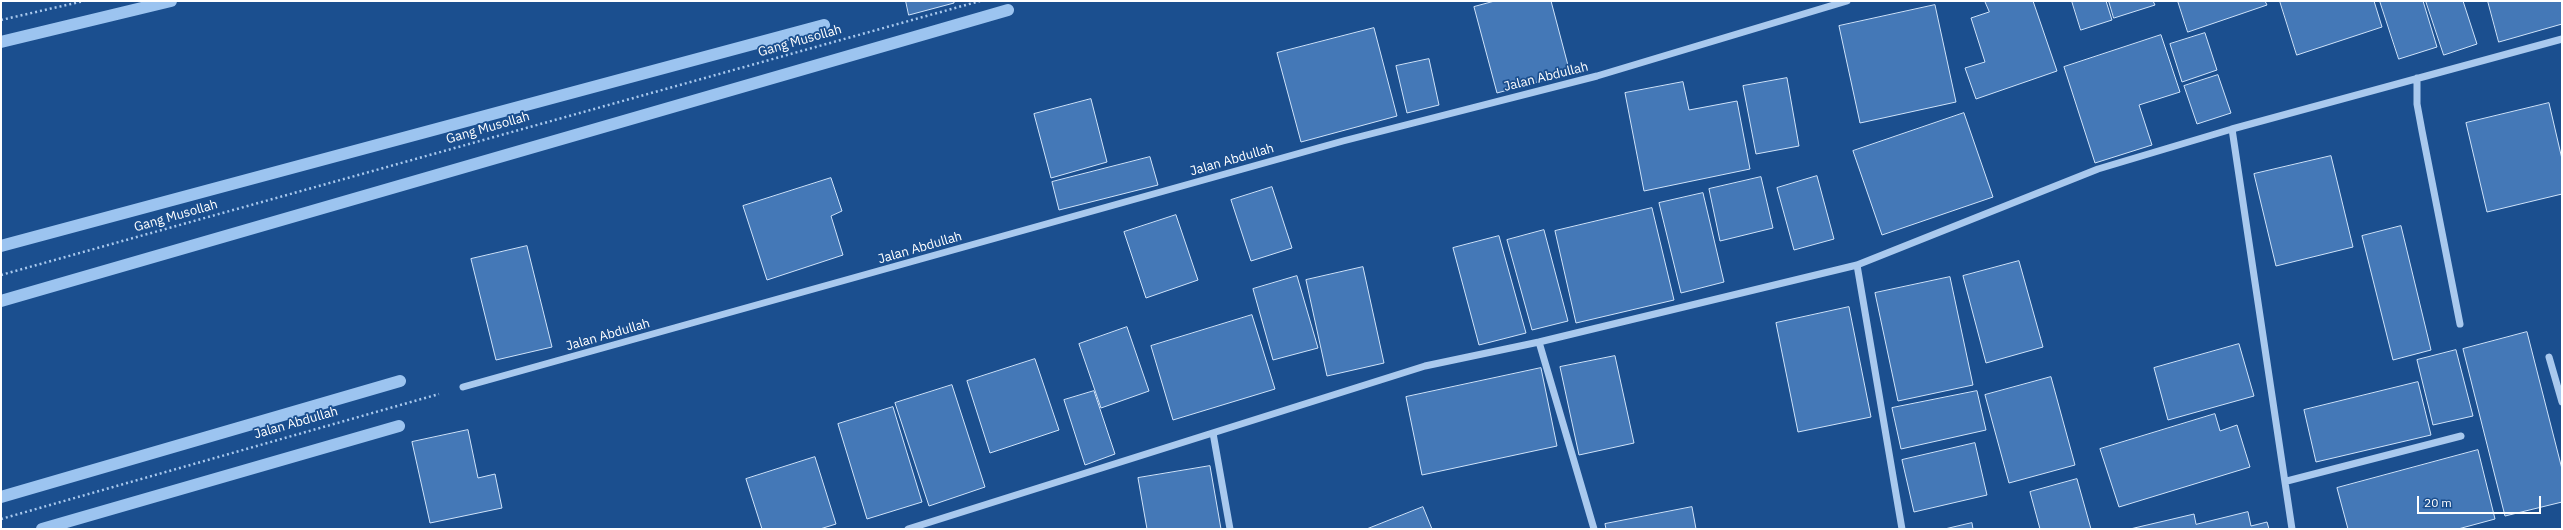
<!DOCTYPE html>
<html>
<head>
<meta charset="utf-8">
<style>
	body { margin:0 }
	#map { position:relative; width:2563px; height:530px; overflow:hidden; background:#1b4f8f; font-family:"IBM Plex Sans",sans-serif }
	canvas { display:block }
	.frame { position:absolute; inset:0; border:2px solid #fff; pointer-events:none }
	.scale { position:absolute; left:2417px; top:496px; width:124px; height:18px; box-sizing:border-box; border:2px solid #fff; border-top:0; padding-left:5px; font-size:12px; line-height:14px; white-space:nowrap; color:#fff; -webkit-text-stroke:3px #1b4f8f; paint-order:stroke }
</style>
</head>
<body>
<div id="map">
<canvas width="2563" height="530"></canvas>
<div class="frame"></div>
<div class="scale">20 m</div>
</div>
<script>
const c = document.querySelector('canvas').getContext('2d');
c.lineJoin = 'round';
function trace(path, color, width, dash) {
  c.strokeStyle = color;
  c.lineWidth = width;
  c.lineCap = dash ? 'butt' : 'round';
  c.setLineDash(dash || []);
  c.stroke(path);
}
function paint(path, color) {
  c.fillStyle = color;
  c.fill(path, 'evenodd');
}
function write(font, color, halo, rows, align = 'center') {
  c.font = font + ' "IBM Plex Sans",sans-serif';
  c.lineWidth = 3.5;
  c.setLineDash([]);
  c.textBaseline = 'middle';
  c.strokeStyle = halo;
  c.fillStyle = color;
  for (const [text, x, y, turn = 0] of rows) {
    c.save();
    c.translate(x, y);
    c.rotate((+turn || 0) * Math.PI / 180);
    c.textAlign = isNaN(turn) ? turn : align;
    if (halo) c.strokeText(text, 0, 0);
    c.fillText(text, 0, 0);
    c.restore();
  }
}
trace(new Path2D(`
	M1,42L171,1
	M1,246L824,25
	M1,301L1008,10
	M1,497L400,381
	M42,529L399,426`), '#9cc4f0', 12);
const building = new Path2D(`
	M906,1H954V3L909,15Z
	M1495,1H1551L1570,73L1497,93L1474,7Z
	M1985,1H2033L2057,71L1976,99L1965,68L1985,62L1971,18L1989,12Z
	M2072,1H2106L2112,20L2081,30Z
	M2109,1H2153L2155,5L2114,18Z
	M2178,1H2265L2267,5L2188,32Z
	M2280,1H2374L2382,27L2297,55Z
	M2380,1H2423L2437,47L2399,59Z
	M2426,1H2463L2477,44L2444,55Z
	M2488,1H2562V24L2499,42Z
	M1935,5L1956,102L1860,123L1839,26Z
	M1374,28L1397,116L1301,142L1277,53Z
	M2205,33L2217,70L2182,82L2170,44Z
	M2161,35L2180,92L2139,105L2152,145L2095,163L2064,67Z
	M1429,59L1439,105L1407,113L1396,66Z
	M2218,75L2231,113L2197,124L2184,86Z
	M1787,78L1799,146L1756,154L1743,86Z
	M1683,82L1689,110L1737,101L1750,169L1644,191L1625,93Z
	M1091,99L1107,162L1051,178L1034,114Z
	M2549,103L2562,159V194L2487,212L2466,123Z
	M1964,113L1993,197L1882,235L1853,151Z
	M2331,156L2353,247L2276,266L2254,174Z
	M1150,157L1158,185L1059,210L1052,182Z
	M1817,176L1834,239L1794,250L1777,188Z
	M1761,177L1773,228L1720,241L1709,189Z
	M831,178L842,211L831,216L843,255L767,280L743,206Z
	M1272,187L1292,248L1251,261L1231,200Z
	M1703,193L1724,282L1681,293L1659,203Z
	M1652,208L1674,300L1576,323L1555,231Z
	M1176,215L1198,280L1146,298L1124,232Z
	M2401,226L2431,350L2393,360L2362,236Z
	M1544,230L1568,321L1532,330L1507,240Z
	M1499,236L1526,333L1479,345L1453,248Z
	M527,246L552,347L496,360L471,259Z
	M2019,261L2043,347L1986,363L1963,276Z
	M1363,267L1384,363L1327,376L1306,280Z
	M1297,276L1318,348L1273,360L1253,289Z
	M1950,277L1973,385L1898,401L1875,293Z
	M1849,307L1871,417L1798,432L1776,323Z
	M1252,315L1275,389L1173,420L1151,346Z
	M1127,327L1149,391L1101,408L1079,344Z
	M2527,332L2562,469V502L2505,516L2463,349Z
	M2239,344L2254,396L2168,420L2154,368Z
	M2456,350L2473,416L2433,425L2417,360Z
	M1615,356L1634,443L1579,455L1560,367Z
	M1035,359L1059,430L990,453L967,381Z
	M1541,368L1557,446L1422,475L1406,397Z
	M2051,377L2075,465L2009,483L1985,395Z
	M2418,382L2431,435L2316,462L2304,410Z
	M952,385L985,487L929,506L895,403Z
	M1094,391L1115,454L1085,465L1064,400Z
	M1977,391L1986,430L1901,449L1892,408Z
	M893,407L922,502L867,519L838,424Z
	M2215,414L2220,431L2237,425L2250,467L2119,507L2100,449Z
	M468,430L478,478L495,474L502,508L430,523L412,442Z
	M1975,443L1987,495L1914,512L1902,460Z
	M2478,450L2495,519L2458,529H2348L2337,488Z
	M815,457L836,524L820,529H762L746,479Z
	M1210,466L1221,529H1147L1138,478Z
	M2077,479L2091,529H2040L2030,492Z
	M1423,507L1432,529H1367Z
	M1692,507L1696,529H1606L1605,524Z
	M2248,512L2251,526L2267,522L2269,529H2130L2194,514L2196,524Z
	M1972,523L1973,529H1945Z`);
paint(building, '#4478b7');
trace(building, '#cfe3fa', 1);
trace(new Path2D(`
	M1,20L84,1
	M1,275L980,1
	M1,519L439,394`), '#a9c9ee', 2.5, [2, 3]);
trace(new Path2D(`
	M2417,78V104L2422,131L2460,324
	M2232,129L2292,529
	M1857,265L1902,529
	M1539,342L1594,529
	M2549,357L2562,402
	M463,387L1343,141L1597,76L1847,1
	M1213,433L1230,529
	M2287,481L2461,436
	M908,529L1425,366L1539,342L1857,265L2098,169L2232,129L2562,39`), '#a9c9ee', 7);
write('13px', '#fff', '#1b4f8f', [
	["Gang Musollah",800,41,-16],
	["Jalan Abdullah",1546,77,-14],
	["Gang Musollah",488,128,-16],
	["Jalan Abdullah",1232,160,-16],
	["Gang Musollah",176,216,-16],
	["Jalan Abdullah",920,248,-16],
	["Jalan Abdullah",608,335,-16],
	["Jalan Abdullah",296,423,-16]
]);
</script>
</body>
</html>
